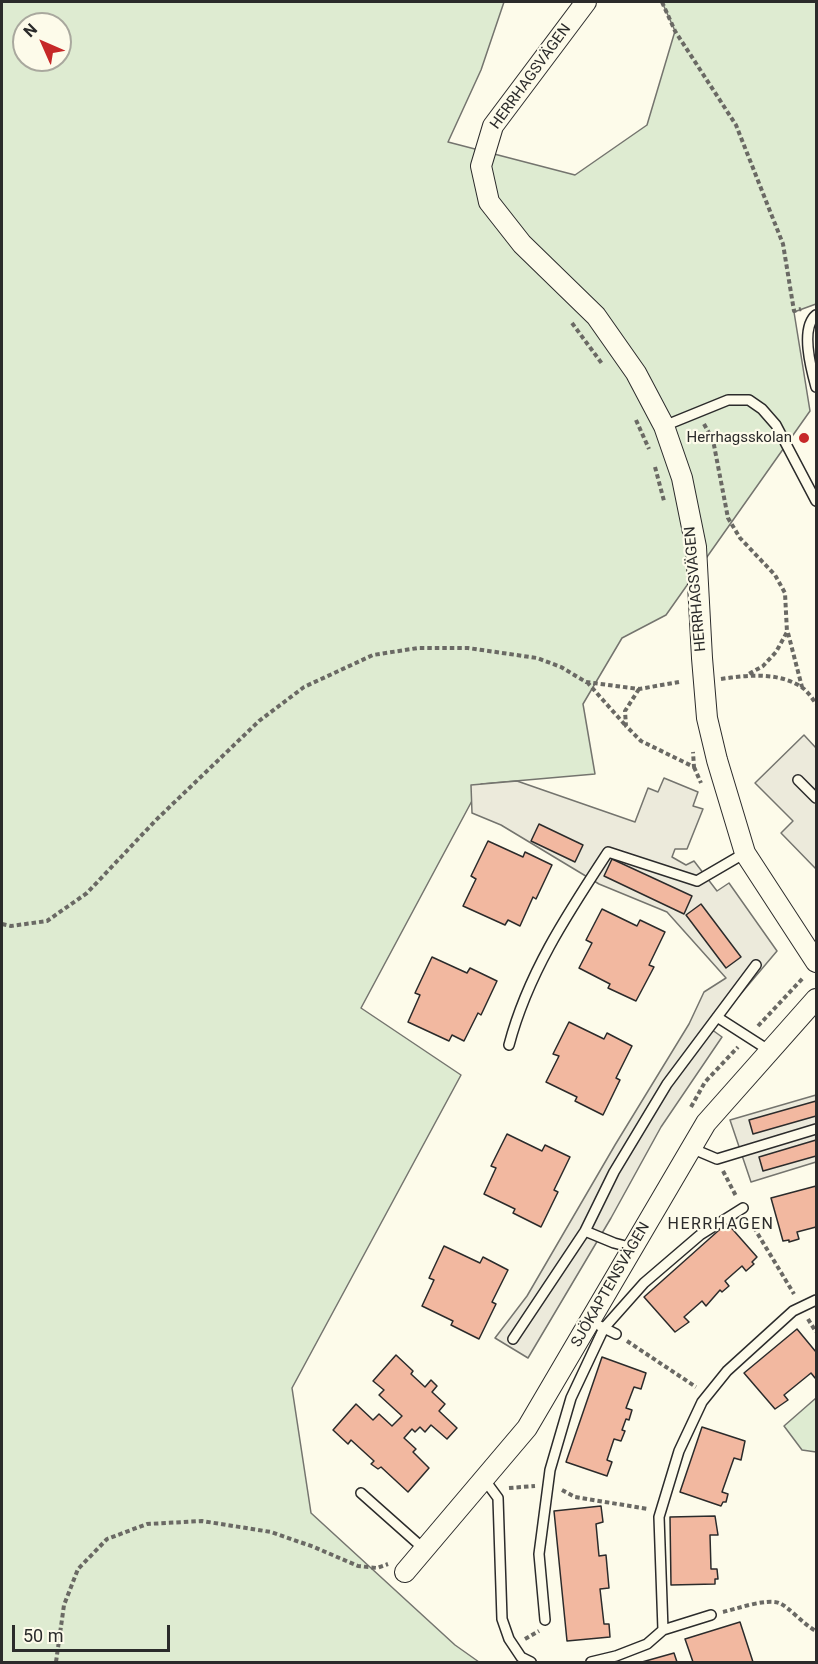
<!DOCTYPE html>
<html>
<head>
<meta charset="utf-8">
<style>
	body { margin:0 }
	#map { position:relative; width:818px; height:1664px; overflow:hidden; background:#fdfbea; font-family:Roboto,sans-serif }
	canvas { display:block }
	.frame { position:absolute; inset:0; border:3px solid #2b2b2b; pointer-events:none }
	.north { position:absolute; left:12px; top:12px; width:60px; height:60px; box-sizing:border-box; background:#fdfbea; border:2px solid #a9a89e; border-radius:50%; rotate:315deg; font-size:16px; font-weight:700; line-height:24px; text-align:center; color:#2b2b2b }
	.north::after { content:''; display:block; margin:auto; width:21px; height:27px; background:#c62828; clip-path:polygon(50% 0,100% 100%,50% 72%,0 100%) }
	.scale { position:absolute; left:12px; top:1625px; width:158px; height:27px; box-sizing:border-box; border:3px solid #2b2b2b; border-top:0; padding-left:8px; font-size:18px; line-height:21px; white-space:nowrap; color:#2b2b2b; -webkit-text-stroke:4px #fdfbea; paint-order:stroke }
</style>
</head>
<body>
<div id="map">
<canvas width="818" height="1664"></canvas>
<div class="frame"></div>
<div class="north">N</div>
<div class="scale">50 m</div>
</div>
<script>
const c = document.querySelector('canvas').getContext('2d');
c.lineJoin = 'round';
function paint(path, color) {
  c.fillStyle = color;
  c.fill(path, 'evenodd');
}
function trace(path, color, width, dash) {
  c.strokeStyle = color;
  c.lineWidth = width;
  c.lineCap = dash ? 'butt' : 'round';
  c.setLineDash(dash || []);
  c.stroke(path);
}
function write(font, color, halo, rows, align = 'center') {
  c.font = font + ' Roboto,sans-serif';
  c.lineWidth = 4.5;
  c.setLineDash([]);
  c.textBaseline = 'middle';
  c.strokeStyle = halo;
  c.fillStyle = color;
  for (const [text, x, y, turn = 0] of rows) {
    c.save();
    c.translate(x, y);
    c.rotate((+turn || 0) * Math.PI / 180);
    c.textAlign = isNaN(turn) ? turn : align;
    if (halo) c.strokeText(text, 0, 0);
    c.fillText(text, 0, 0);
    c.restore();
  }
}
const green = new Path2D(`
	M2,2H504L481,70L448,142L575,175L647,125L675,31L662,2H816V304L794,312L810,411L666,615L622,638L583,704L595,774L481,784L361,1008L461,1075L292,1388L311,1513L455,1645L479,1662H2ZM24,24H60V60H24Z
	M816,1398V1452L802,1450L784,1426Z`);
paint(green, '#deebd1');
trace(green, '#74746e', 1.5);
const parking = new Path2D(`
	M804,735L816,748V869L781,833L793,821L755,783Z
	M664,778L698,792L693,806L703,809L687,849H675L672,857L686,865L694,861L717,891L729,883L777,951L711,1029L722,1037L661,1127L611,1218L528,1358L495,1338L527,1296L615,1145L689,1024L704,992L726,978L667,912L599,884L501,825L472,813L471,785L517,781L635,822L648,788L658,792Z
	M816,1095V1162L751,1182L730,1120Z`);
paint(parking, '#eceadb');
trace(parking, '#74746e', 1.5);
const building = new Path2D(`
	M539,824L583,845L575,862L531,841Z
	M488,841L523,857L525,852L552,865L536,899L533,897L520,926L508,920L505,925L463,906L476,879L471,876Z
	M612,859L692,896L684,914L604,876Z
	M701,904L741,957L726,968L686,915Z
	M602,909L637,926L640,920L665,932L649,965L654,967L636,1001L608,988L610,984L579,968L592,943L586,940Z
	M432,957L467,973L470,968L497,981L481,1015L478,1013L464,1041L452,1035L449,1041L408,1022L420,995L415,993Z
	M569,1022L604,1039L607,1033L632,1046L616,1078L620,1080L603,1115L575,1101L577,1097L546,1082L559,1056L553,1054Z
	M816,1101V1116L753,1134L749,1120Z
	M507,1134L542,1151L545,1145L570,1157L554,1190L558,1192L541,1227L513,1213L515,1209L484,1194L496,1168L491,1166Z
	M816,1140V1156L763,1171L759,1157Z
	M816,1186V1227L797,1232L799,1239L789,1242V1240L783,1241L771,1198Z
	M727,1223L757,1257L752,1262L754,1264L746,1271L742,1266L725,1281L729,1286L722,1292L720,1290L706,1306L702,1301L684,1317L689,1322L675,1332L644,1297Z
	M444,1246L480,1263L483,1257L508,1270L492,1302L496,1304L479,1339L451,1325L453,1321L422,1306L434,1280L429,1278Z
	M797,1329L816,1352V1377L815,1378L811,1373L784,1395L788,1400L775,1409L744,1373Z
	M396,1355L413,1371L411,1374L425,1387L431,1380L437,1386L432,1392L445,1404L439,1411L457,1428L447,1439L431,1425L425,1432L420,1427L415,1432L412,1429L404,1438L416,1449L413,1452L429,1468L408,1492L381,1467L378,1469L371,1464L374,1461L351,1440L348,1444L333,1430L356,1404L373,1420L379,1414L392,1426L402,1416L379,1395L384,1390L373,1381Z
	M602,1357L646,1373L641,1389L634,1387L626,1408L632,1410L629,1420L626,1419L622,1430L625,1431L621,1441L614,1439L607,1460L612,1462L607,1476L566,1462Z
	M702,1427L745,1441L741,1460L734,1458L722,1492L728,1494L726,1502H723L721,1506L680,1492Z
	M601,1506L603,1522L596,1524L599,1556L606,1555L609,1588L600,1589L604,1624H609L610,1637L567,1641L554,1511Z
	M715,1516L718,1535H710L711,1569H717L718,1579H715V1584L671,1585L670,1517Z
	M740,1622L753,1662H693L685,1639Z
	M674,1653L677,1662H642Z`);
paint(building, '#f2b8a0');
trace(building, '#2b2b2b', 1.5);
const service = new Path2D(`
	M816,315C800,328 811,369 816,387
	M664,426L728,400H749L762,409L776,425L816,501
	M798,780L816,798
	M717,1017L770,1051
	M509,1045C528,973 568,913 608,852L697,881L745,853
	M691,1148L717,1159L816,1129
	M585,1231L614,1243L633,1248
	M600,1326L616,1334
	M513,1339L585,1231L614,1172L667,1084L756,965
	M484,1479L498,1498L502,1619L509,1639L521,1657L531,1662
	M361,1493L424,1549
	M545,1620L539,1554L550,1470L571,1398L604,1328L644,1283L700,1235L743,1208
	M663,1630L659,1517L679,1451L702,1402L727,1371L793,1311L816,1300
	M591,1662L616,1656L647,1644L663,1630L711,1615`);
const minor = new Path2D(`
	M586,2L493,126L481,166L489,202L522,244L596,316L636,373L664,426L682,478L696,547L702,658L707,718L717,760L745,853L816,962
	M405,1572L527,1428L706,1123L816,999`);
trace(service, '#2b2b2b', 12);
trace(minor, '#2b2b2b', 22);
trace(new Path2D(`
	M662,2L675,31L736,125L783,244L794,311L801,309
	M572,323L603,365
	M636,420L649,449
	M704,424L713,440L728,518L740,538L775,575L785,593L787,632L776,652L763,666L747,675
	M655,467L664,501
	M788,633L802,687
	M721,679C748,675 776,672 800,686C807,690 812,698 816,704
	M587,682L626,726
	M639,689L625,711L626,726L641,741L694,767L693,752
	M694,767L701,783
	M2,924L11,926L47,921L87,893L156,820L259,721L304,687L373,655L418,648H468L537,658L561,667L586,682L639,689L679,682
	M758,1026L804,977
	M691,1107L705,1082L738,1047
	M723,1171L736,1196
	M750,1221L794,1294
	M808,1319L816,1332
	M627,1341L696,1387
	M509,1488L535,1486
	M562,1490L575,1497L648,1509
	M723,1612C736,1609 767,1598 779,1603C788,1606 804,1625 816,1631
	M525,1639L539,1631
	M56,1662L64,1605L78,1569L107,1539L147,1524L202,1521L271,1532L314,1547L358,1566L377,1568L388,1564`), '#6a6964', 4, [4.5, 3]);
trace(service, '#fdfbea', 9);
trace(minor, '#fdfbea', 20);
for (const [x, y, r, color] of [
	[804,438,6,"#c62828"]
]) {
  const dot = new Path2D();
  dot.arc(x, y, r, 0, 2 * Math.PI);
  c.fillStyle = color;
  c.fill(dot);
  trace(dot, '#fdfbea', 2);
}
write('15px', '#2b2b2b', '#fdfbea', [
	["HERRHAGSVÄGEN",531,77,-54],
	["HERRHAGSVÄGEN",696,589,-95],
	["SJÖKAPTENSVÄGEN",611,1285,-60]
]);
write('15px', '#2b2b2b', '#fdfbea', [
	["Herrhagsskolan",792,438]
], 'right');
c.letterSpacing = '1.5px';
write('16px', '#2b2b2b', '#fdfbea', [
	["HERRHAGEN",721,1225]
]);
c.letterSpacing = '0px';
</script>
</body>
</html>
